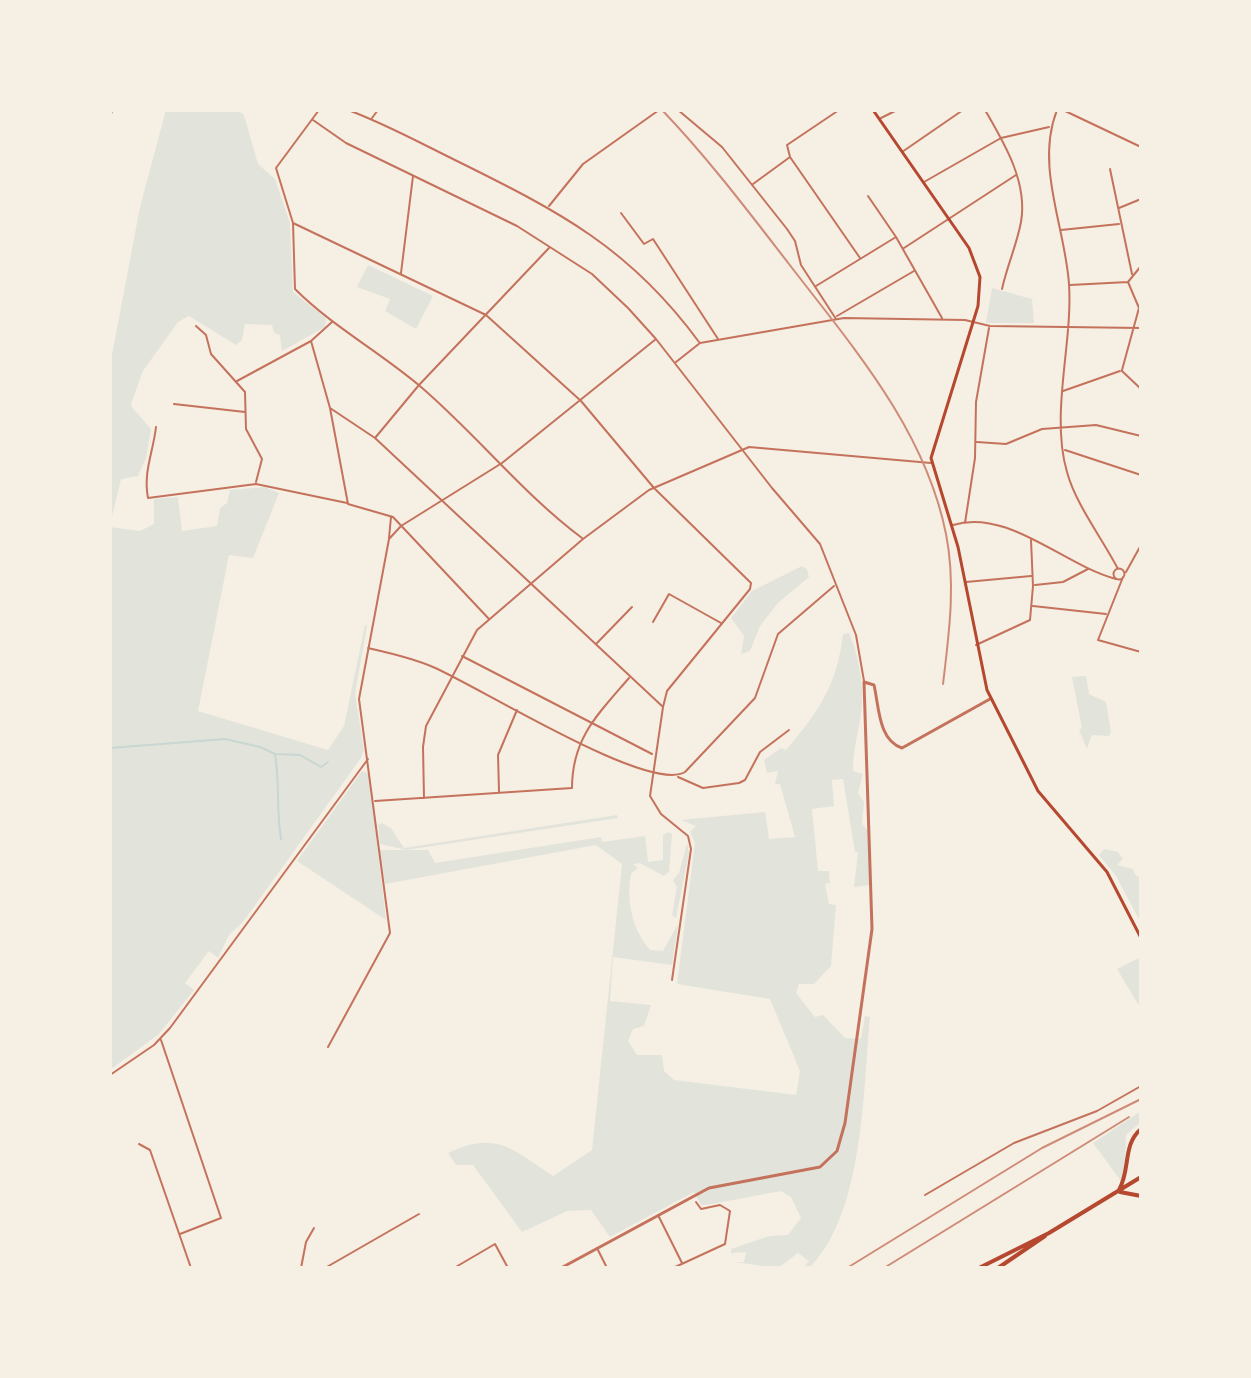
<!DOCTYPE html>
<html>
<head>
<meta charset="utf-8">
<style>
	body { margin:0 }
	#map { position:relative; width:1251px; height:1378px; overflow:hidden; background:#f6efe4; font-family:"Varela Round",sans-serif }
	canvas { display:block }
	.frame { position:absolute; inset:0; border:112px solid #f6efe4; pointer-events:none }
</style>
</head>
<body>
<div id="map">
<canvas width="1251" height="1378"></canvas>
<div class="frame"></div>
</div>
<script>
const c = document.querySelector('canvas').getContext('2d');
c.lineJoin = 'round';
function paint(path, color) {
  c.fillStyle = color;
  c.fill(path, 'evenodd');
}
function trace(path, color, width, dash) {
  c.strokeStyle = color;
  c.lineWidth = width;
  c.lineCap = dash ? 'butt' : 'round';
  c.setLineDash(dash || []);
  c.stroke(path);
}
paint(new Path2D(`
	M166,110H237L244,115L258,164L275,179L290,223L293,292L326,318L325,327L282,351L280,335L274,333L272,325L245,324L242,340L236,345L189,316L178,322L143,371L132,401L131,406L151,429L146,458L138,476L121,479L110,524V365L140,207Z
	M368,265L433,296L416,329L385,311L390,299L357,287Z
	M992,288L1032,299L1034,323H986Z
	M265,487L279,493L253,558L229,555L198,711L328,750L344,726L365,625L367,626L355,694L364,750L361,758L243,922L229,935L218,958L209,951L185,983L194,990L159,1034L110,1070V527L140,531L154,524V499L178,497L182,531L217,526L220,508L227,503L230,490Z
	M802,566L807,569L809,577L778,603L760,626L750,651L741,654L744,636L731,618L752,591Z
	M849,633C859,656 865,689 861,714C858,734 853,750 853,771L863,774L858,793L864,802L862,824L869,832L870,885L854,887L858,853L855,852L843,779L832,780L834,806L812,809L818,871H829L830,883L825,884L829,904L836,905L831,966L814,984H799L796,993L815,1017L823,1015L845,1038L861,1039L865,1016L870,1017C863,1090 864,1214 809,1268H803L809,1261L798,1253L778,1268L735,1262H744L746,1252L731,1253V1249L769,1236L788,1235L801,1218L791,1197L781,1191L706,1205H701L694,1192L610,1237L591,1210L567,1211L522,1232L473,1165H456L448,1153C497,1130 512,1149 553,1176L592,1150L622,864L596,845L385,884L379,850H428L435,863L601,837L602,842L645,836L648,862L663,860V835L668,832L672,834L669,872L664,876L640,863L633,864L638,868L631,874C626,901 632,929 650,950L663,951L678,924L672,965L613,957L610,1001L651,1005L644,1026L633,1029L628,1041L637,1055H662L664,1071L674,1080L796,1095L800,1071L770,999L677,984L695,843L690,832L696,826L681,820L765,812L769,839L795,837L780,784H775L778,771L767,773L764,760L781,748L786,750C818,712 837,686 843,634Z
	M1086,676L1089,694L1106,702L1111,732L1109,736L1092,735L1087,749L1079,730L1082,728L1072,677Z
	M362,771L369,774L386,920L297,861Z
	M617,815L618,818L406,850L380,844L378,825L382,823L391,828L404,848Z
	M687,843L689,853L676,918L672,915L677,887L673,880L679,873Z
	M1104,849L1118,852L1123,859L1117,865L1133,869L1136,876L1141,877V923L1116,876L1099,855Z
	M1139,958L1141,961V1009L1117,969Z
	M1141,1111V1122L1126,1135L1125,1174L1121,1181L1093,1143Z`), '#e2e4dc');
trace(new Path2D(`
	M110,748L225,739L260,747L275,754L300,755L321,767L328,762
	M275,754C280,783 276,810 281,839`), '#c9d6d2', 2);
trace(new Path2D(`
	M319,110L276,168L293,223L295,289C333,327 380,352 421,387C477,435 523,494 582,538
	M348,110C386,124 422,144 459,162C560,212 630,248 699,342
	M678,110L722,147L787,229L795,241L801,265L836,319
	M985,110C1004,143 1028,182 1021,222C1017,244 1007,266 1002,289
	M1057,110C1035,166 1065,226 1069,284C1073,343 1050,414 1067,472C1076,505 1102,538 1118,569
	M1063,110L1141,147
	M372,118L378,110
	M881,118L897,110
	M313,120L346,143L517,226L592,274L628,308L656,339L772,488L820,544L856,635L864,681
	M902,152L963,110
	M790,157L860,258
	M1110,169L1132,274
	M924,182L1001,138L1049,127
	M753,184L790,157L787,145L839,110
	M868,196L896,237L942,318
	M549,206L583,164L659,110
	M1119,208L1141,199
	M621,213L644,244L653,239L718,339
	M293,223L486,315L581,401L654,488L751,583L750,589L667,691L663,707L650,796L661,814L688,836L691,849L672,980
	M1061,230L1119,224
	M904,248L1016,175
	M401,273L413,176
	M1070,285L1128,282L1141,266
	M816,286L896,237
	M837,316L914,271
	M196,326L206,335L211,354L245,392L246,429L262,459L256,482
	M311,341L330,408L348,504L393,517L489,619
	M676,362L700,343L844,318L965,320L990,326L1141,328
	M1122,370L1139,308L1128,282
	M1122,371L1141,389
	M237,381L311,341L332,322
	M1063,391L1120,371
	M174,404L245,412
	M330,408L375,438L662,706
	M156,427C153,453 143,472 148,498L256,484L347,503
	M375,438L419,385L549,248
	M977,442L1006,444L1042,429L1096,425L1141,436
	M1065,450L1141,475
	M965,523L975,458L976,402L989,328
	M953,525C1008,508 1063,565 1116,579
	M389,538L391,517
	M1113.5 574a5.5 5.5 0 1 1 11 0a5.5 5.5 0 1 1-11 0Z
	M1126,572L1141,545
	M1123,577L1098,640L1141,652
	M966,582L1031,576
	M1035,585L1063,582L1088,569
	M1033,606L1106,614
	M653,622L669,594L721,623
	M597,643L632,607
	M976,645L1030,620L1033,586L1031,540
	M368,648C390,653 413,658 433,667C478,686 649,794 685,772L755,698L778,634L834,586
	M462,656L652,754
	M678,777L703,788L739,783L745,780L760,752L789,730
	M499,791L498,755L517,710
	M424,798L423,747L426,726L477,630L583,539L649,490L749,447L931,463
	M375,801L572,788C572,738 598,714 629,678
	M161,1040L221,1218L180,1234
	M328,1047L390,933L359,699L389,539L401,526L502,463L656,339
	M110,1075L154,1045L170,1028L368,759
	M139,1144L150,1150L191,1268
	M925,1195L1014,1143L1097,1111L1141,1086
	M658,1215L682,1263
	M597,1248L607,1268
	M301,1268L306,1242L314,1228
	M325,1268L419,1214
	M454,1268L495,1244L508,1268
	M673,1268L725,1244L730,1211L720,1205L701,1209L696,1202`), '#c5725c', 2);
trace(new Path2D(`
	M110,115L112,110
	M561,1268L709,1188L820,1167L837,1151L845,1123L872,929L864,682L874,685C879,706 878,740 902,748L990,699`), '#c5725c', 3);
trace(new Path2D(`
	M873,110L969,248L980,277L978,306L931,458L958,547L987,690L1038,791L1107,872L1141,938`), '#b5482f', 3);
trace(new Path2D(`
	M1141,1137V1150
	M1119,1190C1131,1169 1122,1145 1141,1129
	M1120,1192L1141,1196
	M979,1268L1049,1233L1141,1177
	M998,1268L1045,1236`), '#b5482f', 4);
trace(new Path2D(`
	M662,110C708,158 748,211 789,264C852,346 925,429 946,534C956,584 949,634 943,684
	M847,1268L1042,1148L1141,1099
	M884,1268L1129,1117`), '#cf8b77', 2);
</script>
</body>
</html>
